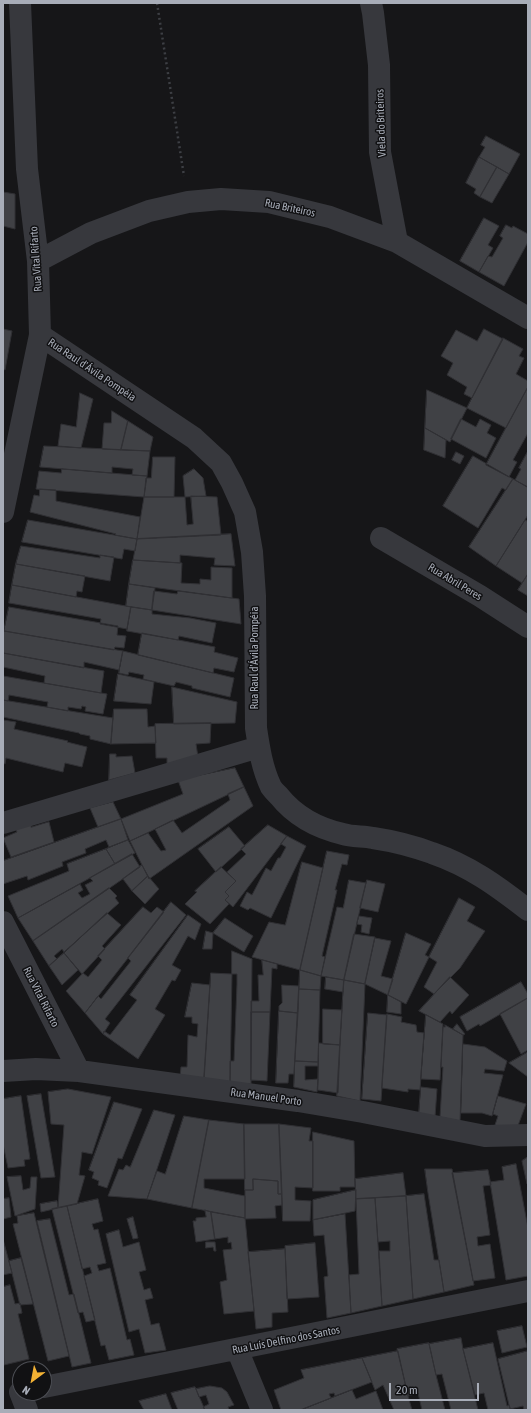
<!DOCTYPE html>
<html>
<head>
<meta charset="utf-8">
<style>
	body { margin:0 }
	#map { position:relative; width:531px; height:1413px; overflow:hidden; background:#161618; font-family:"Asap Condensed",sans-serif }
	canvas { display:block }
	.frame { position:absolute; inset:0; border:4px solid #a8adb8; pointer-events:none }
	.north { position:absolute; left:12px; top:1361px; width:40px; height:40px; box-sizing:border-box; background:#111113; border:1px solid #4d4f55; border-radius:50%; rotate:212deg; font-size:11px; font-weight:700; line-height:16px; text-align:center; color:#a8adb8 }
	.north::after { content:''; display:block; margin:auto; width:14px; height:18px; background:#f2b134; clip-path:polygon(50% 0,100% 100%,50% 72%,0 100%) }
	.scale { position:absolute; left:389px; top:1383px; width:90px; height:18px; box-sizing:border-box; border:2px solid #a8adb8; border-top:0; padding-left:5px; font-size:12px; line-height:14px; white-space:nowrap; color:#a8adb8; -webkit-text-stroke:3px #111113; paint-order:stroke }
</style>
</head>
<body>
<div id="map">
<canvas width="531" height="1413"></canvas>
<div class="frame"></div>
<div class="north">N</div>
<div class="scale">20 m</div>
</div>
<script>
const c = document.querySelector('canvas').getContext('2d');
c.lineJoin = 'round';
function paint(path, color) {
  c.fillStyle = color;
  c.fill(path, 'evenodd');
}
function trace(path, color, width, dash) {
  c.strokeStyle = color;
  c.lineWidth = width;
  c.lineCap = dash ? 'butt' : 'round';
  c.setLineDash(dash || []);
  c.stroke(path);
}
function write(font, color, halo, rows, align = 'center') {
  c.font = font + ' "Asap Condensed",sans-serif';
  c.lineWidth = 3;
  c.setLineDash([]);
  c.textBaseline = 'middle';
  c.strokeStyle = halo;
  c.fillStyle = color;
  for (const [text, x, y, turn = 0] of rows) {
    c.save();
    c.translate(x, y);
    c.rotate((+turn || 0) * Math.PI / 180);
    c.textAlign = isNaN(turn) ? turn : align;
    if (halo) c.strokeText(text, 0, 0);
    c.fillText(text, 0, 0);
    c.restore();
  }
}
const building = new Path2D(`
	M486,136L520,154L509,174L479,157L485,147L481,145Z
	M479,157L497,167L480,197L474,193L476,189L466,183Z
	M497,167L509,174L492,203L480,197Z
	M3,192L15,194V229L3,226Z
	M484,218L499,226L488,245L493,248L479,272L460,261Z
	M506,225L512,228L513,226L528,234V242L504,286L479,272L488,256L492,257L503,238L500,236Z
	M3,329L12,331L5,370L3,369Z
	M484,329L503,339L472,398L464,394L467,387L447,375L453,363L441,356L456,330L477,341Z
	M503,338L523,349L519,356L524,358L516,374L528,381V387L506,428L467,408Z
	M528,387V433L513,460L517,462L509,477L486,465Z
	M427,390L467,408L450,442L425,428Z
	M80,393L93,399L81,448L58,446L61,424L76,427Z
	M112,411L128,421L121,450L102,449L104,423H111Z
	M461,419L476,427L480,419L491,425L487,433L496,438L486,458L451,439Z
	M128,421L153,437L150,451L121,450Z
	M425,428L446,440L445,458L424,450Z
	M44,446L150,451L147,476L132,475L133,469L112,467V473L40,467Z
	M528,451V486L527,487L515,480L521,469L519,468Z
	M456,452L464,456L460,464L452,460Z
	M473,456L513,479L506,490L502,488L478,528L443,506Z
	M153,457H175L174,497H144L146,478H151Z
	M62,469L147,476L144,497L36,489L39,471L61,473Z
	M194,469L203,478L206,496L185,497L183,476Z
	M513,479L528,487V515L496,566L469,547Z
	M40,489L56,490V501L140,517L137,539L115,535L116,534L30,512L34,495L39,496Z
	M191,496L217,497L221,535L137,539L144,497H185L187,525L193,524Z
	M528,519V574L522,583L496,566L525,520L527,521Z
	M28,520L137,539L135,551L124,549L122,559L22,542Z
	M231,534L235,566L214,565L215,558L180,555V563L133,560L137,539Z
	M21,546L100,558V555L114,557L110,581L16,564Z
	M133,560L182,563L181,583L200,584V579L211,580V567L232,568V598L129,584Z
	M16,564L85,576L82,592L77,591L76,597L12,585Z
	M528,574V596L518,590Z
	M129,584L155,588L152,610L126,606Z
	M12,585L131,607L127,629L100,624L101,619L9,603Z
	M154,591L177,594L178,591L239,599L241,624L152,610Z
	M9,607L118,626L117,635L126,636L124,648L115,647L114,650L4,631Z
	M131,607L152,610V614L190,618L216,623L212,643L179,636L178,640L127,631Z
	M4,631L123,651L119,670L84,662V668L3,653Z
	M142,633L215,647L214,652L238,658L234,672L214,668L213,673L138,655Z
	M123,651L234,678L230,697L192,688V686L176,682L174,686L143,679L144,675L129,672L128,675L119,673Z
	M3,653L104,671L101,693L44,683L45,676L3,667Z
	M118,674L154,682L151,704L114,701Z
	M3,676L107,694L103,714L85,711L86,707L82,706L81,709L68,707V711L47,707L48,702L9,695L8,701L3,700Z
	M172,687L237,702L235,723L174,724Z
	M3,700L113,718L111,744L90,739V736L80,734L79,733L3,717Z
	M114,709H147L148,727L155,726L156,743L111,744Z
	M3,720L16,722L14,729L68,741L67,742L87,747L82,767L65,763L63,772L6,758L5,764L3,763Z
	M211,723L210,743L196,744L198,757L167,765V758H156L155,724Z
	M110,754H116V757L132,756L135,773L109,780Z
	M235,768L244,787L130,841L121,819L183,794L178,780Z
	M244,787L253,806L149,879L130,841L148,833L161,851L166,850L155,829L173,820L182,833L230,800L228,794Z
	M113,802L121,819L98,827L90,808Z
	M121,819L128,840L109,847L106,840L85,849L86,853L62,862L63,866L28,880L27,876L3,884V861Z
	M49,822L54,842L11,857L3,838L17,832L15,828L31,824V827Z
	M268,825L287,836L233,907L225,900L229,896L225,892L236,881L227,872L246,854L241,849Z
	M229,827L245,846L216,872L198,849Z
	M287,836L306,846L271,918L250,908L248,910L240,906L247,892L252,895L266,868L271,871L278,858H280L286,847L281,844Z
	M128,840L135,853L115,864L106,849Z
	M106,849L115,864L18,918L8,896L69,871L67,864Z
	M327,851L349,855L347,865L342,864L335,890H337L322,956L325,957L321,976L300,970Z
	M132,854L140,867L33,941L18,918L80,884L83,890L78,893L82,898L90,894L85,885L93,881L90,878Z
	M302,862L323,868L300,970L252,957L269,922L285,925Z
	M142,865L148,876L132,891L123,879Z
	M221,867L236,881L225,892L229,896L225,900L229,904L210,924L185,904L197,892L195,891Z
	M148,876L159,889L145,904L132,891Z
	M349,880L366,883L344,980L321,976L337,907L343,908Z
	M367,880L385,884L378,912L360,908Z
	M109,888L117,896L115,898L119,903L64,952L62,949L54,956L57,959L49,966L33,941Z
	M459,898L475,907L467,921L485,931L460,968L434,994L424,987L437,962L429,957Z
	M171,902L186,915L105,1019L110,1023L103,1034L85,1013L98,996L101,999L131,961L128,958Z
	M143,907L151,913L157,907L164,912L85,1013L66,991L83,973L88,977L102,960L98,956Z
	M107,913L121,925L102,946L105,949L82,974L64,953Z
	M188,915L201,924L195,940L188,936L172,965L181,970L175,981L172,980L155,1009L165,1015L138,1059L103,1034L104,1031L110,1035L137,1000L130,995Z
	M359,916L372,918L369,934L361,932L362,925L357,924Z
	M225,918L253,936L244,952L213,933Z
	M206,931L213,933L212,949H203Z
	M406,933L431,944L425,955L429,957L406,1004L388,995Z
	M354,934L375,937L365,984L344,980Z
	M375,938L391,941L381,976L393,979L388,995L365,984Z
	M232,951L252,959L251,1084L230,1083V1061H234L237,984V974H232Z
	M64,953L78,970L62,985L49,966Z
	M262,960L277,964V969L272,968L270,1012H251V1001H259L258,975H263Z
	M300,970L321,976L320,990L299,989Z
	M211,973L232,974L230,1083L204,1081Z
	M326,977L344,980L343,992L325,989Z
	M450,977L469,995L452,1014L450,1011L440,1022L419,1011Z
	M344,980L365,984L360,1101L337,1096Z
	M521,982L528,994V998L480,1026L479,1024L467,1031L460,1017Z
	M192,983L210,985L204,1081L180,1077L181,1067H187L188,1035L197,1037L198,1024L192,1023V1017H185Z
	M282,985L299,986L298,1013L279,1011V1006L282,1003Z
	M299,989L320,990L318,1062L295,1061Z
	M388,995L401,1002V1014L387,1012Z
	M528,998V1050L521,1054L500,1014Z
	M323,1009L342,1010L340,1045L323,1044Z
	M279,1011L298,1013L294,1074H289L288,1083H276Z
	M251,1012H270L267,1081L251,1080Z
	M368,1013L387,1015L381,1101L362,1099Z
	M387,1014L402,1017L401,1022L416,1025L417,1032L424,1033L420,1090L408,1089V1092L382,1088Z
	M426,1015L443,1024L440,1080L421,1079Z
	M457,1024L465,1034L463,1035L453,1029Z
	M445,1025L463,1035L460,1121L440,1117L443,1067H441L443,1027H445Z
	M319,1043L340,1045L338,1093L318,1090Z
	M463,1044L485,1047L507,1061L504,1071L485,1069L484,1073L503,1075L492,1116L482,1113H461Z
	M528,1052V1077L509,1063Z
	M295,1061L318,1062V1066H305V1080L318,1079L317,1092L294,1087Z
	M421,1087L437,1089L435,1117L419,1113Z
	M68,1089L111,1097L92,1154L82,1152L79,1175L85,1176L77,1204L58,1208L64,1125L51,1124L48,1092Z
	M41,1094L55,1177L41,1178L27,1096Z
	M21,1096L30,1159L24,1160L25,1166L8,1168L3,1144V1099Z
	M498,1096L526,1104L516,1131H493L498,1116L493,1114Z
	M114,1102L142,1109L122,1159L118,1158L107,1188L98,1185L99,1181L92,1178L94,1172L89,1170Z
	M154,1110L175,1115L147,1199L108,1196L119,1169L123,1170L126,1165L130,1167Z
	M184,1116L209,1120L192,1208L147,1199L157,1171L165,1174Z
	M209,1120L244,1124L245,1179H204V1188L245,1196V1218L192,1208Z
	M244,1124H279L282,1194H278V1181L253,1179V1190H245Z
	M279,1124L311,1128L309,1141H313V1188L295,1187V1200L311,1201L310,1221H283Z
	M313,1132L354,1141L355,1187H340V1191H313Z
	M528,1157V1184H527L522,1161Z
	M516,1164L528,1228V1276L506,1280L490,1182L504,1180L502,1167Z
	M425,1169H452L474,1285L444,1292L428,1193Z
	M488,1170L491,1185L483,1186L490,1235L477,1237L478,1246L490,1244L495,1278L473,1281L452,1173Z
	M403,1173L406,1196L356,1199L355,1179Z
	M21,1176L23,1190L30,1188L31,1177H37L35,1209L15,1216L7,1177Z
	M253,1179L278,1181V1194H282V1205L275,1206L276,1218L245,1219V1190H253Z
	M356,1190L355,1211L313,1220V1200Z
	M424,1194L434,1260H439L444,1292L413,1299L406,1196Z
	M406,1196L413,1299L382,1306L379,1251H390V1241L378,1242L375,1198Z
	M9,1198L11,1217L3,1219V1199Z
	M375,1198L382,1306L351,1313L349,1275L359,1274L356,1199Z
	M98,1199L103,1221L92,1224L94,1230L98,1229L106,1263L97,1265L99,1271L110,1268L127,1340L130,1339L134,1355L109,1360L105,1345L101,1346L84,1276L92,1273L90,1267L82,1269L67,1206Z
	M57,1201L58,1208L41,1212L40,1204Z
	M67,1206L95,1320L86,1322L83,1312L78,1313L52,1209Z
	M205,1210L211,1212L215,1239L196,1242L193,1221H196V1218L206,1217Z
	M211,1212L245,1218L254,1311L224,1314L220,1282L227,1280L223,1250L232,1249L231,1242L228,1243V1237L215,1239Z
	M34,1213L69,1356L48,1361L13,1224L18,1223L17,1216Z
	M345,1214L351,1313L327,1318L324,1277L328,1276L324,1235L314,1236L313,1220Z
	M133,1217L138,1238L133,1239L127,1219Z
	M50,1219L69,1295L74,1294L91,1363L72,1367L37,1221Z
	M119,1230L123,1247L139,1242L146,1270L139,1272L144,1290L150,1288L153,1298L145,1300L151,1325L159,1323L166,1350L145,1353L139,1329L129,1332L106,1234Z
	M3,1239L12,1273L3,1275Z
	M206,1242H215L216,1251H214L213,1247L206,1248Z
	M315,1243L319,1297L287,1299L285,1246Z
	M285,1249L288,1312L272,1313V1327L256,1329L248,1252Z
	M21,1258L33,1304L20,1305L9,1261Z
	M10,1285L15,1304L20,1303L22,1313L18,1314L29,1359L4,1365L3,1287Z
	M522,1326L527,1347L502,1353L497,1331Z
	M461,1338L463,1349L478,1410H451L442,1374L436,1375L429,1344Z
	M429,1343L436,1375L445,1410H422L418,1393L408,1396L397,1349Z
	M493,1343L507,1406L509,1405L511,1410H488L484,1393L475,1395L463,1349Z
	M398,1351L408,1396L412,1410H394L383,1385L375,1390L362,1358Z
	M528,1351V1410H524L523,1406L510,1409L498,1359Z
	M362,1358L372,1382L335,1396L334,1393L329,1394L331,1398L300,1410H281L274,1390L304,1378L301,1370Z
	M210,1386L222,1388L227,1392L234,1405L228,1407L229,1410H205L203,1407L209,1404L206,1395L199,1397L196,1389Z
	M195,1387L205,1410H178L171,1393Z
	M352,1390L356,1399L376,1391L383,1410H305L304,1409Z
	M166,1394L172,1410H144L139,1401Z`);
paint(building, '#404145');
trace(building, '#303034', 1);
trace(new Path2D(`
	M157,3L184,176`), '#3d3f44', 2.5, [2, 3]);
trace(new Path2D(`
	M371,3L373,13L379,65L380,152L397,242
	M38,261L91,233L149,211L188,202L221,199L269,202L330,217L397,242L528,318
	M40,335L194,438L221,463L232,483L245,512L252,552L255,596L256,728C259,748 262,768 271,787C273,790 276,793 279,796C295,816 317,828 343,834C352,837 363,836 373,838C393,841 413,846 432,853C470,866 497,886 528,910
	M3,512L40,335L38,261L27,169L20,3
	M381,538L480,596L528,627
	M3,823L259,747
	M3,922L79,1071
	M3,1071L36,1069L79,1071L298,1101L363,1112L485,1136L528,1135
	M237,1349L262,1410
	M44,1387L528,1291
	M20,1392L27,1410`), '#37383d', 22);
write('11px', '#a8adb8', '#111113', [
	["Viela do Briteiros",381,123,-92],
	["Rua Briteiros",290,208,12],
	["Rua Vital Rifarto",36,259,-94],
	["Rua Raul d'Ávila Pompéia",92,370,34],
	["Rua Abril Peres",455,582,31],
	["Rua Raul d'Ávila Pompéia",255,658,-90],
	["Rua Vital Rifarto",41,997,63],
	["Rua Manuel Porto",266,1097,8],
	["Rua Luís Delfino dos Santos",286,1340,-11]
]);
</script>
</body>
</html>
